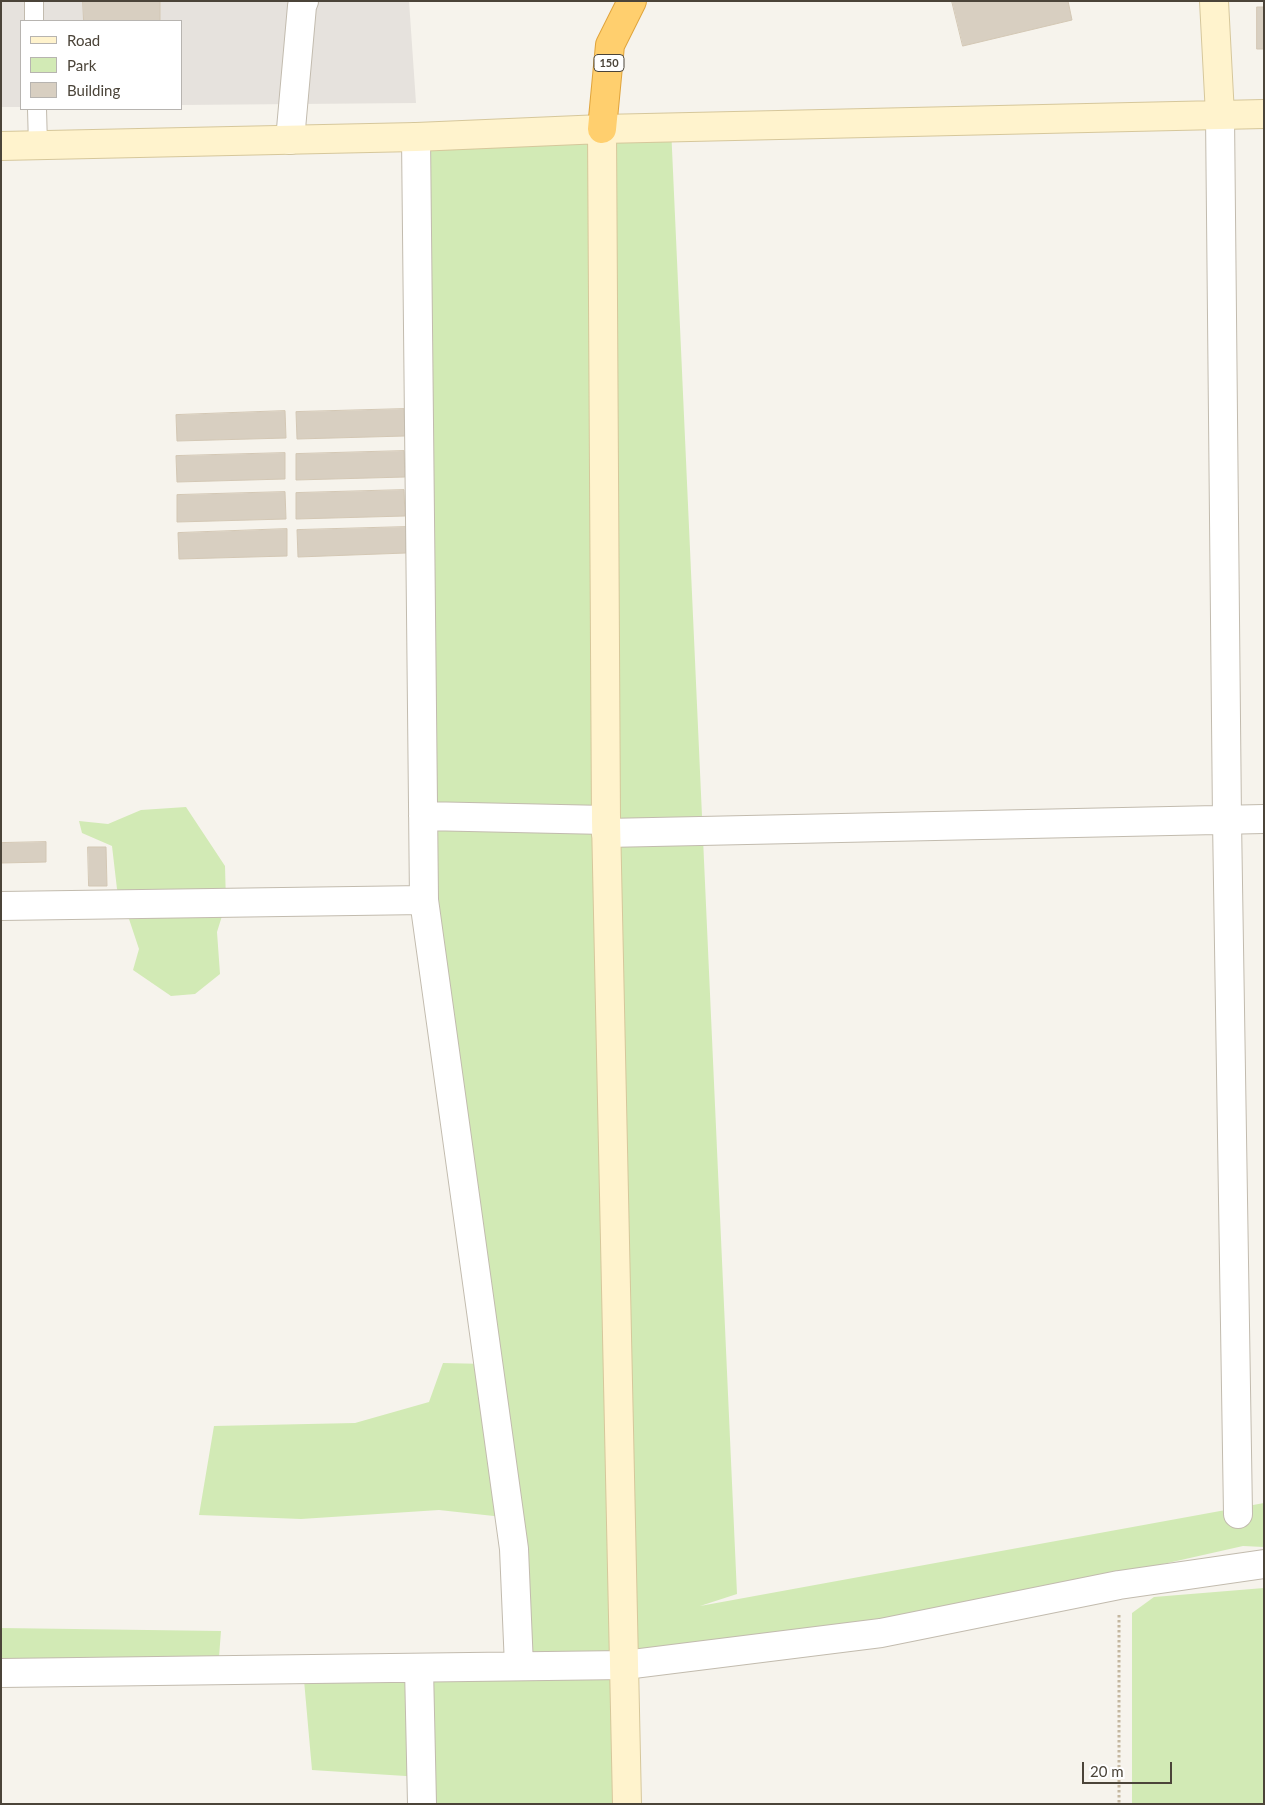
<!DOCTYPE html>
<html>
<head>
<meta charset="utf-8">
<style>
	body { margin:0 }
	#map { position:relative; width:1265px; height:1805px; overflow:hidden; background:#f6f3ec; font-family:Lato,sans-serif }
	canvas { display:block }
	.frame { position:absolute; inset:0; border:2px solid #4b4439; pointer-events:none }
	.legend { position:absolute; left:20px; top:20px; width:162px; height:90px; box-sizing:border-box; background:#fff; border:1px solid #b7b4b0; margin:0; padding:6px 9px; list-style:none; font-size:15px; color:#4b4439 }
	.legend li { display:flex; align-items:center; gap:10px; height:25px }
	.legend b { width:25px; border:1px solid #b7b4b0 }
	.scale { position:absolute; left:1082px; top:1762px; width:90px; height:22px; box-sizing:border-box; border:2px solid #4b4439; border-top:0; padding-left:6px; font-size:15px; line-height:18px; white-space:nowrap; color:#4b4439; -webkit-text-stroke:4px #fff; paint-order:stroke }
</style>
</head>
<body>
<div id="map">
<canvas width="1265" height="1805"></canvas>
<div class="frame"></div>
<ul class="legend">
<li><b style="height:6px;background:#fff3cd"></b>Road</li>
<li><b style="height:14px;background:#d2eab5"></b>Park</li>
<li><b style="height:14px;background:#d8cfc1"></b>Building</li>
</ul>
<div class="scale">20 m</div>
</div>
<script>
const c = document.querySelector('canvas').getContext('2d');
c.lineJoin = 'round';
function paint(path, color) {
  c.fillStyle = color;
  c.fill(path, 'evenodd');
}
function trace(path, color, width, dash) {
  c.strokeStyle = color;
  c.lineWidth = width;
  c.lineCap = dash ? 'butt' : 'round';
  c.setLineDash(dash || []);
  c.stroke(path);
}
function write(font, color, halo, rows, align = 'center') {
  c.font = font + ' Lato,sans-serif';
  c.lineWidth = 4.5;
  c.setLineDash([]);
  c.textBaseline = 'middle';
  c.strokeStyle = halo;
  c.fillStyle = color;
  for (const [text, x, y, turn = 0] of rows) {
    c.save();
    c.translate(x, y);
    c.rotate((+turn || 0) * Math.PI / 180);
    c.textAlign = isNaN(turn) ? turn : align;
    if (halo) c.strokeText(text, 0, 0);
    c.fillText(text, 0, 0);
    c.restore();
  }
}
paint(new Path2D(`
	M1,1H409L416,103L181,105V21H21V107H1Z`), '#e6e2dd');
paint(new Path2D(`
	M671,127L737,1594L700,1606L1264,1503V1547L1243,1546L835,1638L625,1665L624,1804H422L421,1777L312,1770L303,1669L519,1666L503,1517L439,1510L301,1519L199,1515L214,1426L355,1423L429,1402L443,1363L486,1364L437,898L416,137Z
	M186,807L225,866L226,903L217,932L220,974L195,994L171,996L133,970L139,949L124,904L117,889L112,846L82,833L79,821L108,824L141,810Z
	M1264,1588V1804H1132V1613L1154,1597Z
	M1,1628L221,1631L218,1670L1,1673Z`), '#d2eab5');
const building = new Path2D(`
	M83,1H160V21H84Z
	M952,1H1068L1072,20L963,46Z
	M1257,7H1264V49H1257Z
	M404,409L405,436L297,439L296,412Z
	M285,411L286,438L177,441L176,415Z
	M404,451L405,477L296,480V454Z
	M285,453V479L177,482L176,456Z
	M404,490L405,516L296,519V493Z
	M285,492L286,519L177,522V495Z
	M406,527V553L298,557L297,530Z
	M287,529V556L179,559L178,533Z
	M46,842V862L1,863V843Z
	M88,847H106L107,886H89Z`);
paint(building, '#d8cfc1');
trace(building, '#d3c7b4', 1);
const lane = new Path2D(`
	M34,1V21
	M37,109L38,145`);
const street = new Path2D(`
	M1220,115L1227,820L1238,1514
	M416,137L424,900L514,1549L519,1666
	M290,140L302,6L304,1
	M423,816L606,820
	M606,833L1264,819
	M1,906L424,900
	M419,1668L422,1804
	M1,1673L625,1665L881,1633L1119,1585L1264,1564`);
const secondary = new Path2D(`
	M1214,1L1220,115
	M602,129L606,820L627,1804
	M1,146L416,137L602,129L1264,114`);
const highway = new Path2D(`
	M602,129L610,45L632,1`);
trace(lane, '#c2bbae', 20);
trace(street, '#c2bbae', 30);
trace(secondary, '#d6c79b', 30);
trace(highway, '#e0a43c', 30);
trace(new Path2D(`
	M1119,1615V1804`), '#c4b79f', 3, [2.5, 2.5]);
trace(lane, '#fff', 18);
trace(street, '#fff', 28);
trace(secondary, '#fff3cd', 28);
trace(highway, '#ffcf6e', 28);
for (const [x, y, w] of [
	[609,63,30]
]) {
  const box = new Path2D();
  box.roundRect(x - w / 2, y - 8.5, w, 17, 4);
  c.fillStyle = '#fff';
  c.fill(box);
  trace(box, '#4b4439', 1);
}
write('bold 11px', '#4b4439', null, [
	["150",609,63]
]);
</script>
</body>
</html>
